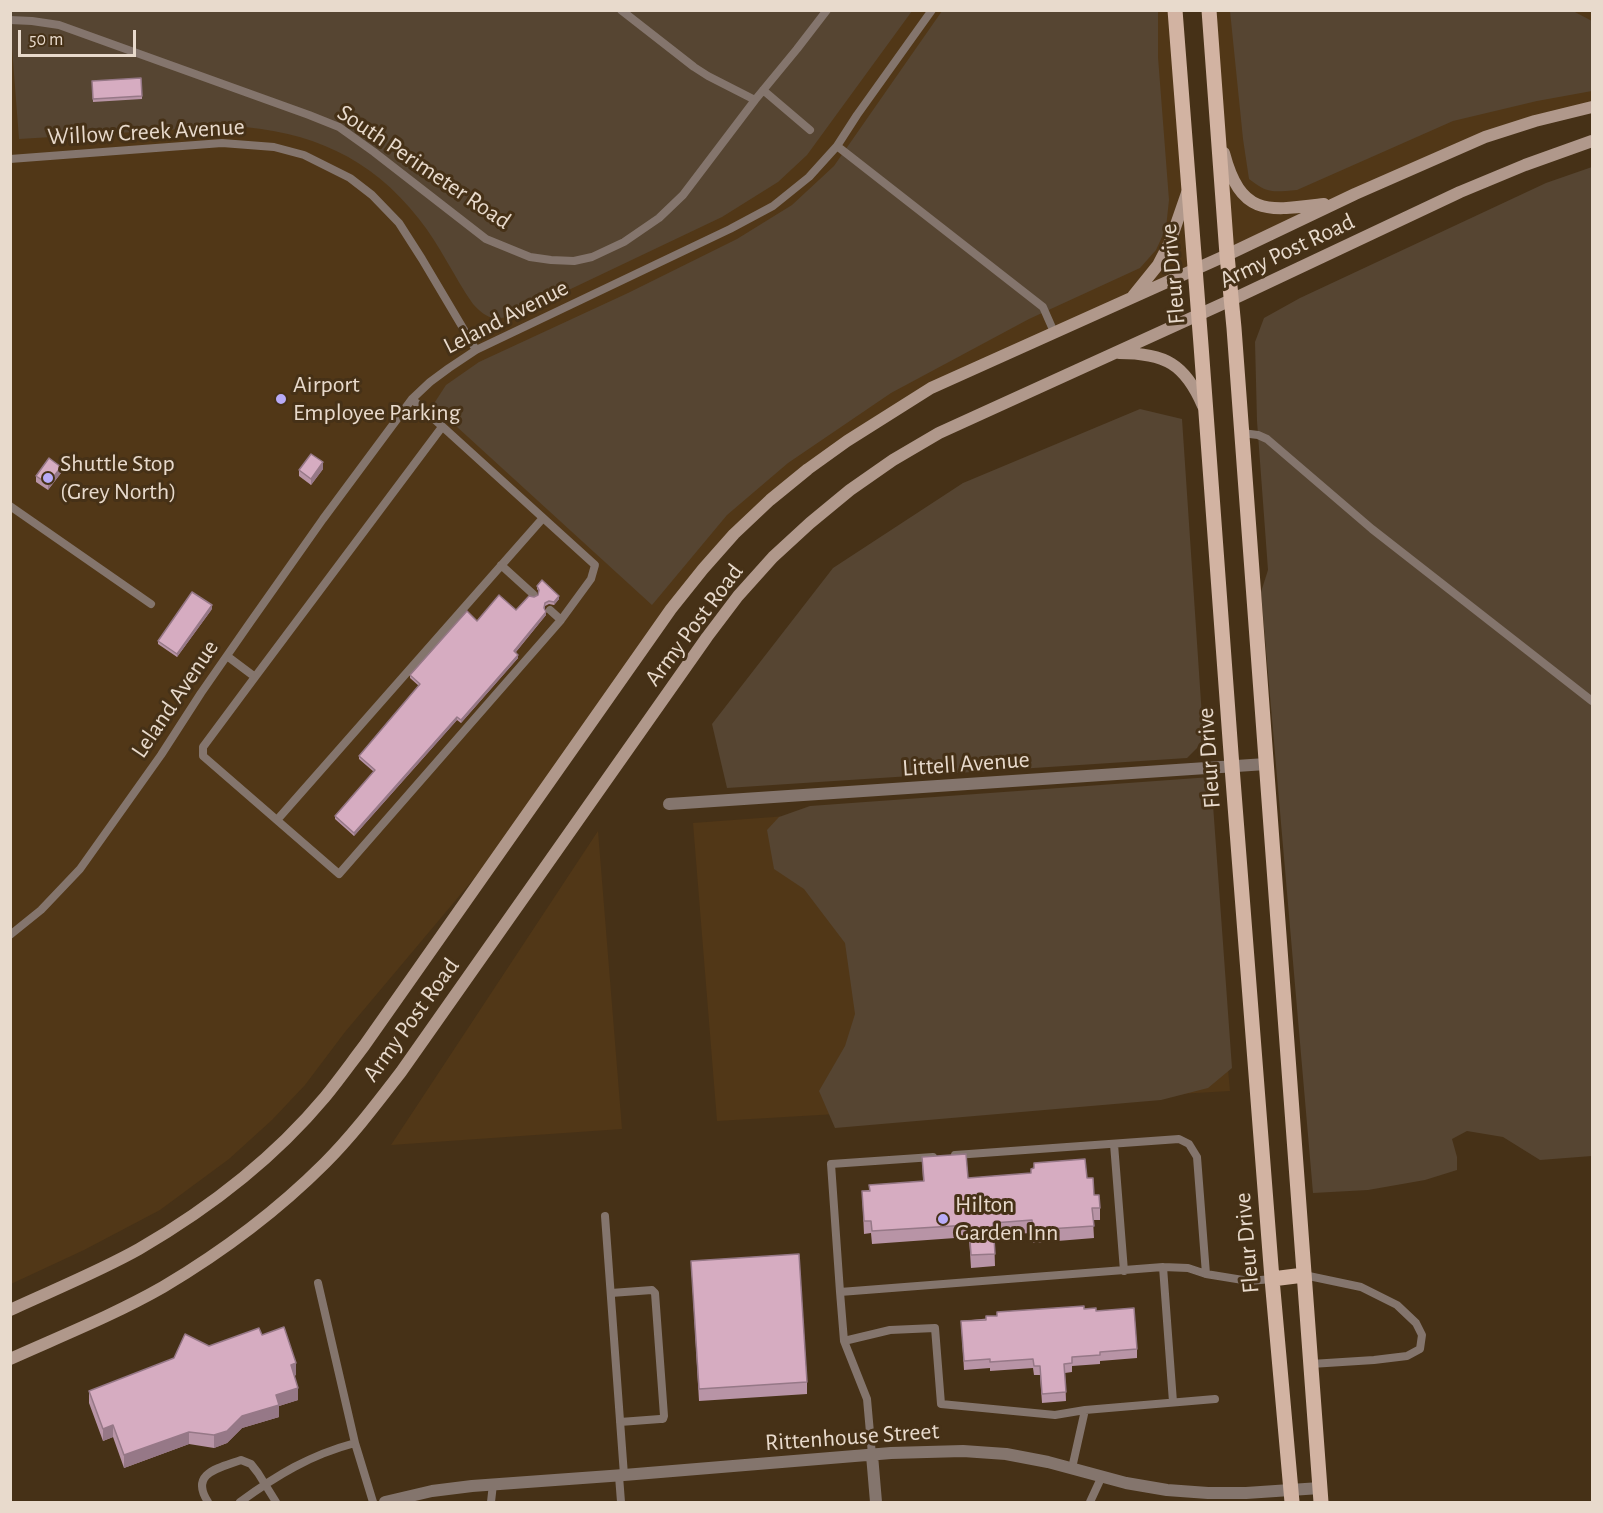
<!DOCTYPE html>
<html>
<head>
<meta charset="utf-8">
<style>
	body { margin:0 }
	#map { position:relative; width:1603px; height:1513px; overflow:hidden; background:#463117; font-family:"Alegreya Sans",sans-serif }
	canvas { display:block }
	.frame { position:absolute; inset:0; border:12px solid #e8dacc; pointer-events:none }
	.scale { position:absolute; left:18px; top:30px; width:118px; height:27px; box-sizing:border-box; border:3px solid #e8dacc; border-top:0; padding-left:8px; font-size:18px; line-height:21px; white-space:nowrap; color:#e8dacc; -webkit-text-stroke:4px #463117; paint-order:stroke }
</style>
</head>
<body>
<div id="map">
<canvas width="1603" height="1513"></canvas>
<div class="frame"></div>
<div class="scale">50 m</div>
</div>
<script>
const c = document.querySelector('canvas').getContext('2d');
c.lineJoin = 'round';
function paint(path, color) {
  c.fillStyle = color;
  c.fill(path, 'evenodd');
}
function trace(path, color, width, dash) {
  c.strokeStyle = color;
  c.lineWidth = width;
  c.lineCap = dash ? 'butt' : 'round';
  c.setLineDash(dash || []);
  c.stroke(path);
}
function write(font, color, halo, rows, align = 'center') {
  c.font = font + ' "Alegreya Sans",sans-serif';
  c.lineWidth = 6;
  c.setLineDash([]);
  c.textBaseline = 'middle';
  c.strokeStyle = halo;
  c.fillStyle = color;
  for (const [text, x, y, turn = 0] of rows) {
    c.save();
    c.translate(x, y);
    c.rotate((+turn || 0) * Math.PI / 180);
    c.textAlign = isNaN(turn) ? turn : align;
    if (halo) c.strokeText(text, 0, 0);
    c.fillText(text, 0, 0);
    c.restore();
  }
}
paint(new Path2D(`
	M10,11H1175L1195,269L931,388L811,466L703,569L524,819L345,1032L305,1085L272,1120L229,1159L160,1210L84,1250L11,1284Z
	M1209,11H1592V107L1535,121L1227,255Z
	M1203,785L1230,1091L717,1121L693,823Z
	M598,831L622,1129L391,1145Z`), '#513717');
paint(new Path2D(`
	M11,10L912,11L807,155L778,182L722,217L514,316C493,320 488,320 473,304C454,277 440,245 419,219C371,157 310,131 233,126L19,139L11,35Z
	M942,11H1158V57L1169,200L1166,228L1156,250L1140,268L1029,319L891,393L788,463L727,515L652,605L433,405L446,385L479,362L628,293L737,239L792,205L834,166Z
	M1230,11H1573L1592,21V91L1537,101L1453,121L1297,190C1273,192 1268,194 1249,179L1243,139Z
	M1592,167V1156L1540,1160L1503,1137L1467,1131L1452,1139L1457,1157V1170L1425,1180L1368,1190L1313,1193L1261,592L1268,570L1257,421L1255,342L1264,318L1300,298L1546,183Z
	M1140,409L1182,419L1202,717V743L1187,758L727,788L712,724L833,568L963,483Z
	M1211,777L1232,1068L1208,1088L1161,1100L835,1128L819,1091L845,1046L855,1014L845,943L804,889L774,869L767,830L779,817L810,806Z`), '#564532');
trace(new Path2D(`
	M621,10L694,67L708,76L755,100
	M10,20L32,21L59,25L309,115L339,127L374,152L486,239L530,257L551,260L574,261L592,257L624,242L659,218L683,195L755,100L797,49L827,10
	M763,90L810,130
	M837,146L1043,307L1054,332
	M10,159L222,143L274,147L304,155L350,178L372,195L399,223L422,259L476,350
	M1242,433L1258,435L1267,439L1372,529L1592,701
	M10,506L151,604
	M501,565L533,594
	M550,610L561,620
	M227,656L255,677L203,747V756L339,874L561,620L591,579L595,565L412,399
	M255,677L442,427
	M277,820L543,518
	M10,935L41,910L80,869L161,755L201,693L249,624L323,519L412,399L430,382L449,368L476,350L730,229L773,206L809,177L837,146L857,115L932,10
	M1114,1144L1124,1271
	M955,1155L1179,1139L1189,1144L1197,1157L1206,1274
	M605,1216L624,1475
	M1163,1267L1173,1402
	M1304,1275L1361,1287L1397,1305L1416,1323L1422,1335L1420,1349L1407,1356L1374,1360L1311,1364
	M318,1283L355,1443
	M840,1292L831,1164L933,1157
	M611,1293L652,1290L655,1293L664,1416L663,1419H660L620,1422
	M844,1341L890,1330L935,1328L941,1404L1055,1415L1085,1410L1215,1399
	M872,1455L867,1399L844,1341L840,1292L1163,1267L1188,1268L1206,1274L1249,1281L1272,1279
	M1072,1468L1085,1410
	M619,1476L621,1502
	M208,1502C189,1473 219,1468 241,1460L251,1464L258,1473L276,1502
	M240,1502C277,1475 310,1455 355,1443L373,1502
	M491,1502L493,1484
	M1090,1502L1102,1476`), '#84756d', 8);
trace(new Path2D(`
	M669,804L1266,764
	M872,1455L876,1502
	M385,1502L432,1491L472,1486L624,1475L891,1453L963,1451L1006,1454L1048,1462L1126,1483L1167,1490L1208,1493H1246L1320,1488`), '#84756d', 12);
trace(new Path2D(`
	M1224,153C1241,217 1268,211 1324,204
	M1133,296L1158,265L1170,242L1187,193
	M1119,353C1165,353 1185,364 1203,406
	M10,1310C53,1290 98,1272 139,1249C208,1209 274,1158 325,1097C339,1080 351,1063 364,1046L671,609L703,569L734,534L770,500L808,469L847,441L931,388L1227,255L1355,194L1485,137L1535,121L1592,107
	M10,1359C61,1336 114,1315 163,1287C222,1252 277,1211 325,1163C353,1135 377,1103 401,1072L707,637L738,596L773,557L810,523L850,490L893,460L939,433L1231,300L1460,192L1525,165L1592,141`), '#b0988b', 12);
trace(new Path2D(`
	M1175,10L1201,345L1232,767L1272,1279L1292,1502
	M1209,10L1227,255L1234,328L1321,1502
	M1272,1279L1304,1275`), '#d2b3a2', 15);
paint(new Path2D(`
	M92,81L142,96V99L93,102Z
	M323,469L311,485L299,476V470Z
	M61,473L48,490L36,482V476Z
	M537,586L559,599L554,605L549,604L545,606L544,609L546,615L516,652L518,658L461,723L457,720L354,836L335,819V816L374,772L359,759V756L419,686L410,678V675L477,621L516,610L538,595L539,592L537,589Z
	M212,609L177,657L158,644V641Z
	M922,1157L968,1178H1087L1100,1208V1220H1093L1094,1238L1033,1243L1032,1233L994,1235L995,1266L971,1268L969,1237L872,1244L871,1233L864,1234L862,1191L923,1181Z
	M691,1261L807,1382V1394L699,1401Z
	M1084,1309L1096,1311L1137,1349V1358L1100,1361V1364L1072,1366V1372L1065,1373L1066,1401L1042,1403L1040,1375H1034L1033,1368L990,1371V1368L964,1370L961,1321Z
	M262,1335L296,1375L294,1376L298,1400L279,1406V1417L242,1428L227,1443L214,1448L189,1444L124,1468L113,1437L103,1441L89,1403V1391L209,1346Z`), '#b894a6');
paint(new Path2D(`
	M323,462V469L311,485V479Z
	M61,467V473L48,490V484Z
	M559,596V599L554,605V602Z
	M212,605V609L177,657V654Z
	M546,612V615L514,654V651Z
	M518,655V658L461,723V720Z
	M457,717V720L354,836V833Z
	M296,1363V1375L291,1377V1365Z
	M298,1388V1400L279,1406V1417L242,1428L227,1443L214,1448V1435L242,1416L276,1395Z
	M113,1425V1437L103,1441V1429Z
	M189,1432V1444L124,1468V1455Z`), '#967887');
const building = new Path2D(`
	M141,78L142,96L93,99L92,81Z
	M311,454L323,462L311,479L299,470Z
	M49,458L61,467L48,484L36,476Z
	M542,580L559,596L554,602L549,601L545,603L544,608L546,612L514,651L518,655L461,720L457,717L354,833L335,816L375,770L359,756L420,684L410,675L467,611L477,621L499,595L516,610L529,596L534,597L538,595L539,590L537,586Z
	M192,592L212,605L177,654L158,641Z
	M966,1154L968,1178L1031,1173V1169L1034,1168V1163L1085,1159L1087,1178H1093L1094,1195H1099L1100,1208H1092L1094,1226L1033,1230L1032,1220L993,1223L995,1254L971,1255L969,1225L872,1231L871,1221H864L862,1191H870L869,1185L924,1181L922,1157Z
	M799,1254L807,1382L699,1389L691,1261Z
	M1084,1306V1309L1096,1308V1311L1134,1308L1137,1349L1100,1352V1355L1072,1357V1363L1064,1364L1066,1392L1042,1394L1040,1366H1034L1033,1359L990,1362V1359L964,1361L961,1321L986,1320V1316H997V1312Z
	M284,1327L296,1363L291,1365L298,1388L276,1395L279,1405L242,1416L227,1431L214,1435L189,1432L124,1455L113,1425L103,1429L89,1391L174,1358L185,1334L209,1346L259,1328L262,1335Z`);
paint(building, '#d6acc1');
trace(building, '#967887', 1.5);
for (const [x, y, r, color] of [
	[281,399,6,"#b8abf7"],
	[48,478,6,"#b8abf7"],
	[943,1219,6,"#b8abf7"]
]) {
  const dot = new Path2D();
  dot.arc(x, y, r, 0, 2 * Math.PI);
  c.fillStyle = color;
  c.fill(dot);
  trace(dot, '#463117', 2);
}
write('24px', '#e8dacc', '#463117', [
	["Willow Creek Avenue",146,132,-3],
	["South Perimeter Road",424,167,34],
	["Army Post Road",1287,251,-25],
	["Fleur Drive",1173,274,-95],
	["Leland Avenue",506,317,-27],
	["Army Post Road",694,625,-53],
	["Leland Avenue",175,699,-56],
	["Fleur Drive",1209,758,-94],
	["Littell Avenue",966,764,-4],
	["Army Post Road",411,1020,-54],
	["Fleur Drive",1247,1243,-95],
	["Rittenhouse Street",852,1437,-4]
]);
write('24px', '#e8dacc', '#463117', [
	["Airport",293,385],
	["Employee Parking",293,413],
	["Shuttle Stop",60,464],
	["(Grey North)",60,492],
	["Hilton",955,1205],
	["Garden Inn",955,1233]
], 'left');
</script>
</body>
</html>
